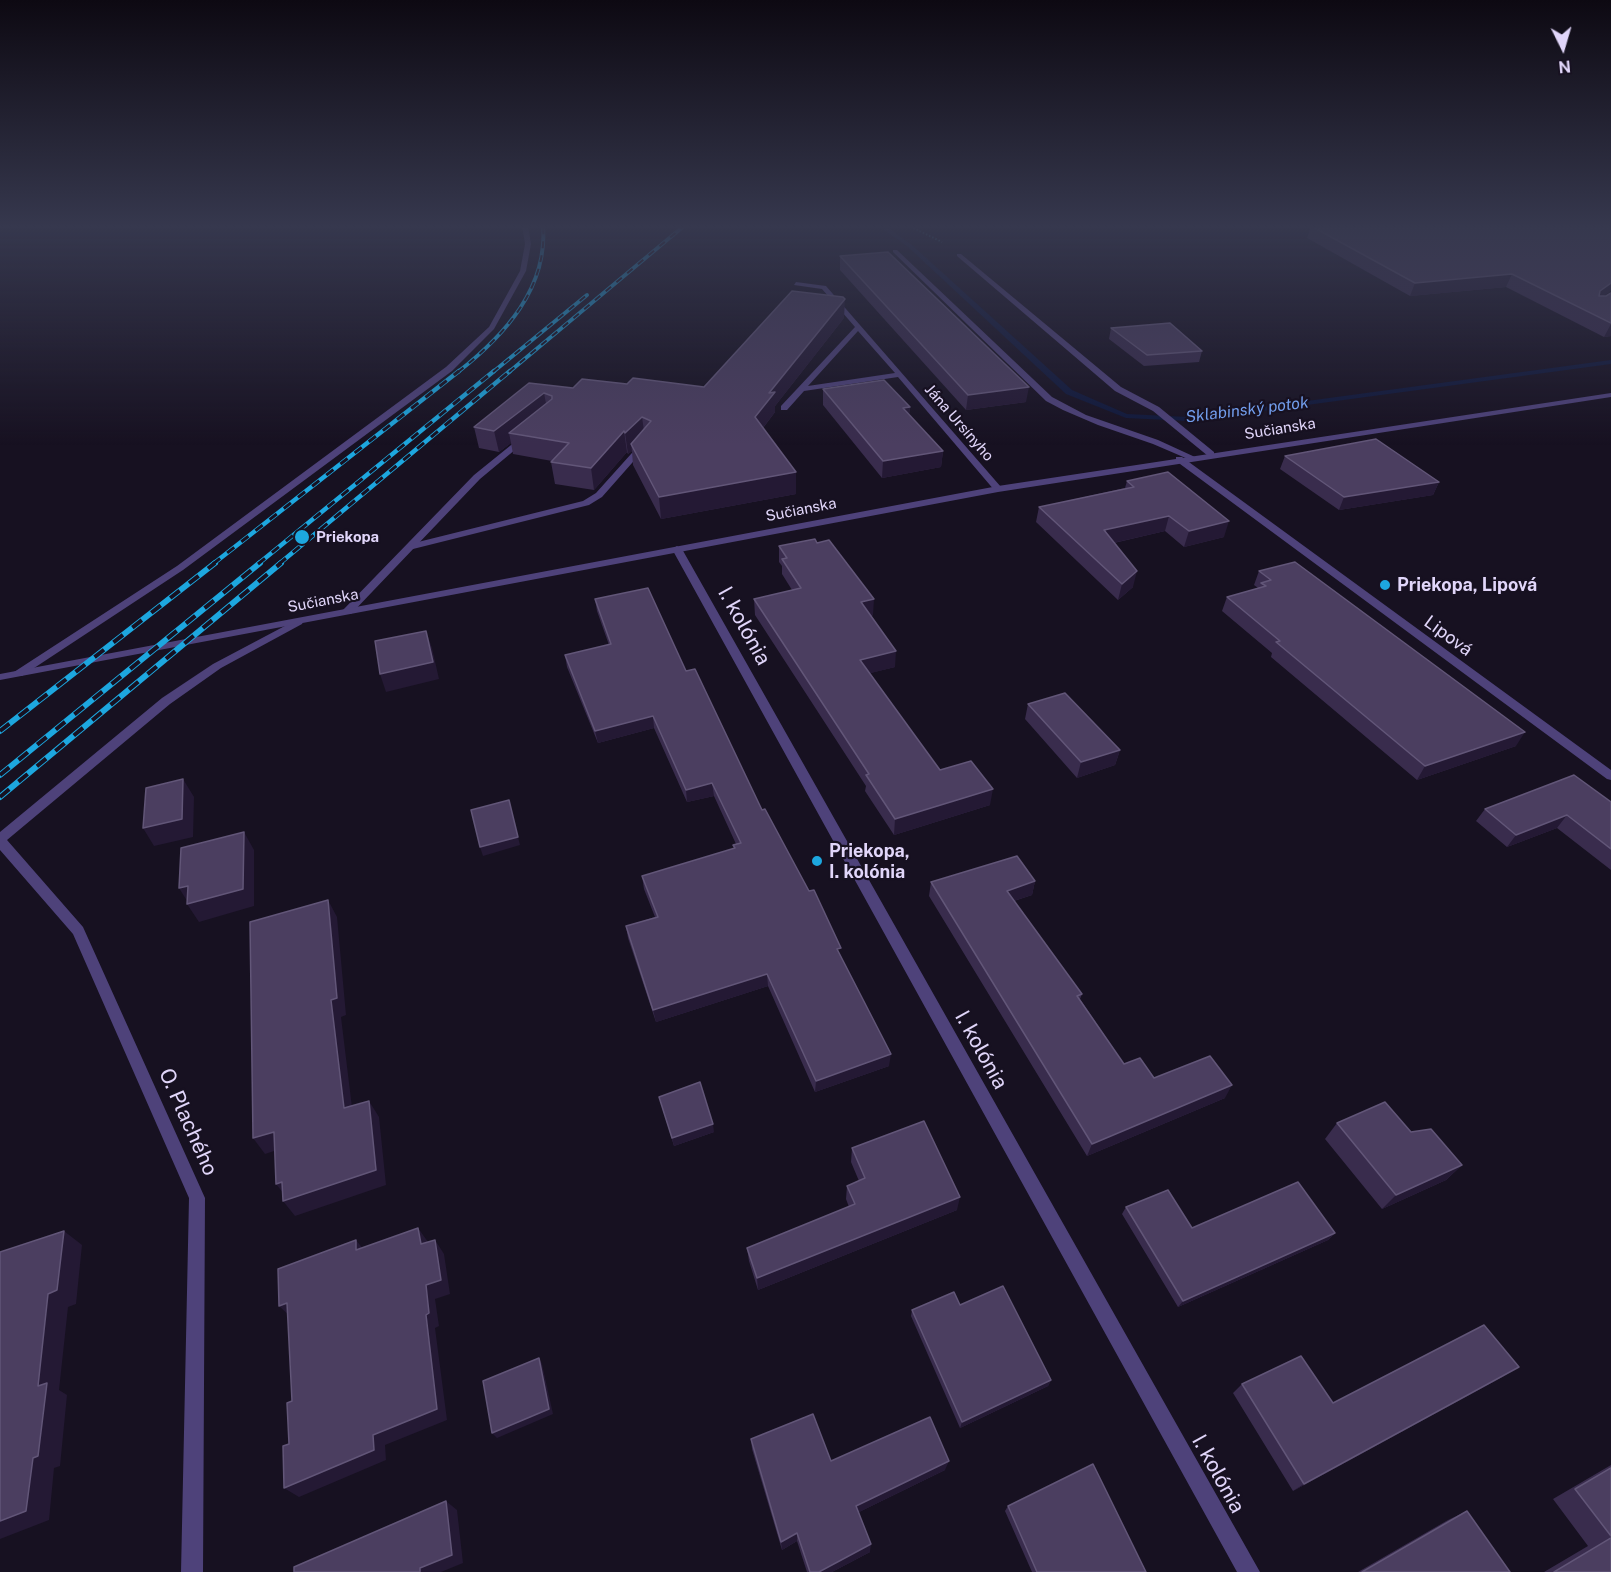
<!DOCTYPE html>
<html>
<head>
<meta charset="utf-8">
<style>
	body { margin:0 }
	#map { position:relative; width:1611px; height:1572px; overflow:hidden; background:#171121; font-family:"Public Sans",sans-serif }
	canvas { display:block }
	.north { position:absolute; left:1533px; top:18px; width:60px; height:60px; -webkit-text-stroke:4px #171121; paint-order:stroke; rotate:175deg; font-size:16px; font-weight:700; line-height:24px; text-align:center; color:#e1d6fa }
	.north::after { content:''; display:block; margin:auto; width:21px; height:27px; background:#e1d6fa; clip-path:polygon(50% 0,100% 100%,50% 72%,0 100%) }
</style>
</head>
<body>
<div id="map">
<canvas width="1611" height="1572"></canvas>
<div class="north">N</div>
</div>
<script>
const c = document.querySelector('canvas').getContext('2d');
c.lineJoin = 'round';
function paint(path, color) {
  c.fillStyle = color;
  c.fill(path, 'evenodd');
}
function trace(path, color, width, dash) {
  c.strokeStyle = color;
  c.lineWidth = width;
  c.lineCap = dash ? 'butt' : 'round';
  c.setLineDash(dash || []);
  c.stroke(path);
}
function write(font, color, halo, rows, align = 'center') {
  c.font = font + ' "Public Sans",sans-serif';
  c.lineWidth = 4.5;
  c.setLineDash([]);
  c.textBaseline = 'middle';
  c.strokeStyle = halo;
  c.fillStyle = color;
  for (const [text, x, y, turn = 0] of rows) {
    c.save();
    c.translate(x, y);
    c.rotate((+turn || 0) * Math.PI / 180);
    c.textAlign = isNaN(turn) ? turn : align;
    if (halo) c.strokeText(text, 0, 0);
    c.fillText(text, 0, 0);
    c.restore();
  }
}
paint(new Path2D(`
	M873,225H884L912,245L1072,390L1127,414L1188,417L1611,360V364L1188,421L1126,418L1066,394L908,247L880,227Z`), '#10183b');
trace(new Path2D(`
	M907,225L942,242`), '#3e99a6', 2, [1.5, 2]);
paint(new Path2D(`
	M522,225H528L531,244L526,271L494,329L452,371L183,570L22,676H14L13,674L14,672L177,566L446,367L489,327L520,271L525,244Z
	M893,250H897L1052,397L1086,415L1158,440L1195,457L1188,459L1153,444L1098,425L1063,410L1046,401L893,252Z
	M957,254H961L1121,387L1159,407L1214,452V456H1208L1153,411L1115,391L957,256Z
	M796,282L826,286L1001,487V491H995L898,377L804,391L787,410H781V406L855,327L822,289L794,285ZM858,331L895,373L808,386Z
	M640,444L647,446L602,497L589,505L413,549L408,546L410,544L583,501L596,493Z`), '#4e427a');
paint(new Path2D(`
	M521,437L528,439L480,479L351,614H343V610L474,475Z
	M1176,457H1182L1611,770V780L1607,779L1176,461Z
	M677,546L682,549L1260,1572H1237L672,549Z
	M298,619L303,622L302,624L221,668L170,704L7,840L83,927L205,1198L203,1572H181L189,1198L73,934L0,850V832L162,698L213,664Z`), '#4e427a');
paint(new Path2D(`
	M1611,393V397L998,492L0,680V674L998,486Z`), '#4e427a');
const railFar2 = new Path2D(`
	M458,372C505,335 548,288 543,225
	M493,372L587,295
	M509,372L685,225`);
const railFar1 = new Path2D(`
	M213,564L459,371
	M258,564L494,371
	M279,564L510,371`);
const rail = new Path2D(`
	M0,731L215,563
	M0,775L260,563
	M0,797L281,563`);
trace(railFar2, '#1da7df', 4);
trace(railFar1, '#1da7df', 4.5);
trace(rail, '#1da7df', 6);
trace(railFar2, '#171121', 2, [7]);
trace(railFar1, '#171121', 3, [9]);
trace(rail, '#171121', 4, [12]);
paint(new Path2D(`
	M1317,225L1604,296H1606L1611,293V336L1604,337L1506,287L1410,296L1307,238L1311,226Z
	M840,256L1026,402L966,410L840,270Z
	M844,318L775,406V412L763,428L796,494L661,519L633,465L632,451L628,454L627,452L594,490L555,484L551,462L552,461L513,454L511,443L499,452L479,448L474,427L529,383L573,388L627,384L704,387Z
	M1111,328L1202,351L1199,362L1144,366L1109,339Z
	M823,389L910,407L909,415L943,451L941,467L882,478L823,405Z
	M1285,456L1439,482L1433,495L1339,510L1280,469Z
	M1127,481L1224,537L1184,547L1165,531L1114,543L1133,587L1118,600L1036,522L1039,507L1125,488Z
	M779,546L873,615L871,616L895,667L870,673L940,770L990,805L894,835L865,791L866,786L755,615L754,599L792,590L782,574V566L779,562Z
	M1259,571L1516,746L1417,780L1271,657L1272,653L1222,611L1227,597L1258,588L1254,585Z
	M595,599L686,671L762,810L840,956L889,1066L815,1092L768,986L656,1022L628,938L626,926L655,917L644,889L642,876L734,849L733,845L736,844L714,796L687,802L654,728L598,743L567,667L565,655L609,645L597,611Z
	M1028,704L1120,750L1115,765L1077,778L1025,719Z
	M1611,802V870L1557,828L1507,847L1476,821L1485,809Z
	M1035,881L1032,895L1014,901L1082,994L1080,999L1124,1064L1154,1078L1225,1098L1087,1156L929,896L931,882Z
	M659,1097L714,1132L674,1146Z
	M1337,1123L1411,1132L1462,1165L1446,1180L1382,1209L1325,1139Z
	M852,1148L957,1210L758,1290L749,1261L747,1248L849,1207L846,1199L847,1186L859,1181L851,1162Z
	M1126,1207L1192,1228L1335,1233L1328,1240L1178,1307L1122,1214Z
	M960,1305L1051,1380L1048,1386L960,1428L911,1316L912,1310Z
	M1504,1376L1293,1491L1233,1393L1242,1384L1333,1403Z
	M751,1439L831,1461L945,1470L859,1512L870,1552L832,1572H807L797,1541L782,1550L752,1449Z
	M1611,1465V1572H1544L1588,1546L1553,1499Z
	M1008,1506L1146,1572H1032L1005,1511Z
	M1467,1511L1510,1572H1358L1448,1520Z`), '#392c4d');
paint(new Path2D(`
	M1512,274L1506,287L1410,296L1415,283Z
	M1611,283V291L1593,304L1600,291Z
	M845,299L844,318L775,406V412L755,438V417L769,393Z
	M1611,324V336L1604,337Z
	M1029,387L1026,402L966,410L968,395Z
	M544,393L548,414L509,433L511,443L499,452L494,431Z
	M910,407L908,423L903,408Z
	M642,417L645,438L631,444L632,451L628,454L625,433Z
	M624,431L627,452L594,490L591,468Z
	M943,451L941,467L882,478L883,461Z
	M796,472V494L661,519L659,497Z
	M1439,482L1433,495L1339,510L1344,497Z
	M1169,516L1165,531L1100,546L1104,530Z
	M1229,521L1224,537L1184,547L1189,531Z
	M1137,571L1133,587L1118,600L1122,584Z
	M874,599L873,615L860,618L861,602Z
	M426,631L432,648L439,679L386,692L380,674Z
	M896,651L895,667L859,676L860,660Z
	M653,716L654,728L598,743L595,731Z
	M1525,732L1516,746L1417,780L1425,766Z
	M1120,750L1115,765L1077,778L1081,762Z
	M183,779L194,797L193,837L154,846L143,828Z
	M712,783L714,796L687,802L686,790Z
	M993,789L990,805L894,835L895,819Z
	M511,809L520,845L483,856L480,847Z
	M1567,815L1557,828L1507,847L1516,835Z
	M244,832L254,850V906L199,922L187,904H189L179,888Z
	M1035,881L1032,895L1004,904L1007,891Z
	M328,900L337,917L346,1015L341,1017L354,1124L344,1108L331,1000Z
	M767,974L768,986L656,1022L653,1010Z
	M891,1054L889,1066L815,1092L816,1081Z
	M1232,1085L1225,1098L1087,1156L1092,1144Z
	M369,1101L379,1117L386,1185L295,1216L283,1201Z
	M713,1124L714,1132L674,1146L672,1138Z
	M274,1132L286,1147L265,1154L253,1138Z
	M1462,1165L1446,1180L1382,1209L1396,1195Z
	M282,1182L288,1199L276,1184Z
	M960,1197L957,1210L758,1290L757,1278Z
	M418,1228L428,1242L421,1244Z
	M64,1231L82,1245L76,1304L68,1307L59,1390L67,1395L60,1466L54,1468L49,1520L0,1539V1521L48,1294Z
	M1335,1233L1328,1240L1178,1307L1183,1301Z
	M356,1240L367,1254L356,1250Z
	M435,1240L444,1254L450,1294L435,1299L439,1326L435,1328L447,1420L385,1445L386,1460L299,1497L284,1488L373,1435L426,1315V1285Z
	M287,1303L293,1319L279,1306Z
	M539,1358L542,1364L553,1414L497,1438L492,1433Z
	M1519,1367L1504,1376L1293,1491L1304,1484Z
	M1051,1380L1048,1386L960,1428L962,1422Z
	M949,1461L945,1470L855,1514L856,1506Z
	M446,1501L457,1510L463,1563L441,1572H420V1568Z
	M797,1533V1541L782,1550L781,1542Z
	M871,1544L870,1552L832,1572H819Z`), '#241934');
const building = new Path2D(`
	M1317,225H1611V283L1600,291L1599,296H1606L1611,293V323L1512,274L1415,283L1311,226Z
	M888,252L1029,387L968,395L840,256Z
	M792,291L843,297L845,299L769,393L775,392L755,417L796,472L659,497L631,444L651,421L642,417L625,433L624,431L591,468L551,462L569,443L509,433L552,399V396L544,393L494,431L474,427L529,383L573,388L582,379L627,384L633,378L704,387Z
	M1170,323L1202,351L1147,355L1111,328Z
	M884,380L910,407L903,408L943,451L883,461L823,389Z
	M1376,439L1439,482L1344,497L1285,456Z
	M1168,472L1229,521L1189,531L1169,516L1104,530L1137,571L1122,584L1039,507L1134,487L1127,481Z
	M815,539L817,543L829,540L874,599L861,602L896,651L860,660L940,770L971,761L993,789L895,819L866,775L869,774L754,599L801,588L782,559L787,558L779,546Z
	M1295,562L1525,732L1425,766L1276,642L1280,641L1227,597L1266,586L1261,583L1271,580L1259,571Z
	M648,588L686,671L695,669L762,810L765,809L809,891L814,890L841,948L837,949L891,1054L816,1081L767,974L653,1010L626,926L658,917L642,876L735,848L733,845L741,843L712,783L686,790L653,716L595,731L565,655L611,644L595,599Z
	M426,631L433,662L380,674L375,641Z
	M1065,693L1120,750L1081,762L1028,704Z
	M1574,775L1611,802V849L1567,815L1516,835L1485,809Z
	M183,779L182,819L143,828L146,788Z
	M509,800L518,837L480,847L471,810Z
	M244,832L243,889L187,904L188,886L179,888L181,848Z
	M1017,856L1035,881L1007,891L1082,994L1077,996L1124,1064L1140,1058L1154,1078L1210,1056L1232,1085L1092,1144L931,882Z
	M328,900L337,998L331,1000L344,1108L369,1101L376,1170L283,1201L282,1182L276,1184L274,1132L253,1138L250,922Z
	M700,1082L713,1124L672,1138L659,1097Z
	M1385,1102L1411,1132L1431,1129L1462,1165L1396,1195L1337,1123Z
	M924,1121L960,1197L757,1278L747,1248L855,1204L847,1186L865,1178L852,1148Z
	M1298,1182L1335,1233L1183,1301L1126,1207L1168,1190L1192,1228Z
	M418,1228L421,1244L435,1240L441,1280L426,1285L429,1313L426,1315L437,1409L373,1435L374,1450L284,1488L283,1446L289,1444L287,1403L292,1401L287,1303L279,1306L278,1269L356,1240V1250Z
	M64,1231L57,1290L48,1294L38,1386L47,1383L38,1456L33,1458L26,1511L0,1521V1252Z
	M1003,1286L1051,1380L962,1422L912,1310L954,1292L960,1305Z
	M1484,1325L1519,1367L1304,1484L1242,1384L1301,1356L1333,1403Z
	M539,1358L549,1409L492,1433L483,1381Z
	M813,1414L831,1461L930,1417L949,1461L856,1506L871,1544L819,1572H810L797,1533L781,1542L751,1439Z
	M1093,1464L1146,1572H1037L1008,1506Z
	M1611,1468V1536L1575,1489Z
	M446,1501L452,1555L420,1568V1572H294V1567Z
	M1467,1511L1510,1572H1362Z
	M1611,1538V1572H1554Z`);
paint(building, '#4b3e60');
trace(building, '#625678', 1.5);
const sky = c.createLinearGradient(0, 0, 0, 445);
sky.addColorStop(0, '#0d0912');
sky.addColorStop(0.51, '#36384e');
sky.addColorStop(1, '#36384e00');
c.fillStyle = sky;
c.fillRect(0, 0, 1611, 445);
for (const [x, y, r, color] of [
	[302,537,8,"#1da7df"],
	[1385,585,6,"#1da7df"],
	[817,861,6,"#1da7df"]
]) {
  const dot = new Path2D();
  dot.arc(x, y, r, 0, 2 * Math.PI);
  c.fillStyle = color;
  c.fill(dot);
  trace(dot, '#171121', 2);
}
write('15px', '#e1d6fa', '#171121', [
	["Jána Ursínyho",959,423,49],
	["Sučianska",1280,429,-9],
	["Sučianska",801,510,-11],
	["Sučianska",323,601,-11]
]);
write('bold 15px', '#e1d6fa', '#171121', [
	["Priekopa",316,537]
], 'left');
write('italic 16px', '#729dec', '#171121', [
	["Sklabinský potok",1247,410,-7]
]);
write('bold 18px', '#e1d6fa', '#171121', [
	["Priekopa, Lipová",1397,585],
	["Priekopa,",829,851],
	["I. kolónia",829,872]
], 'left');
write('18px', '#e1d6fa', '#171121', [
	["Lipová",1448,636,36]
]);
write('21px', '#e1d6fa', '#171121', [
	["I. kolónia",744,626,61],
	["I. kolónia",981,1050,61],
	["O. Plachého",188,1122,66],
	["I. kolónia",1218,1474,61]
]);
</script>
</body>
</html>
